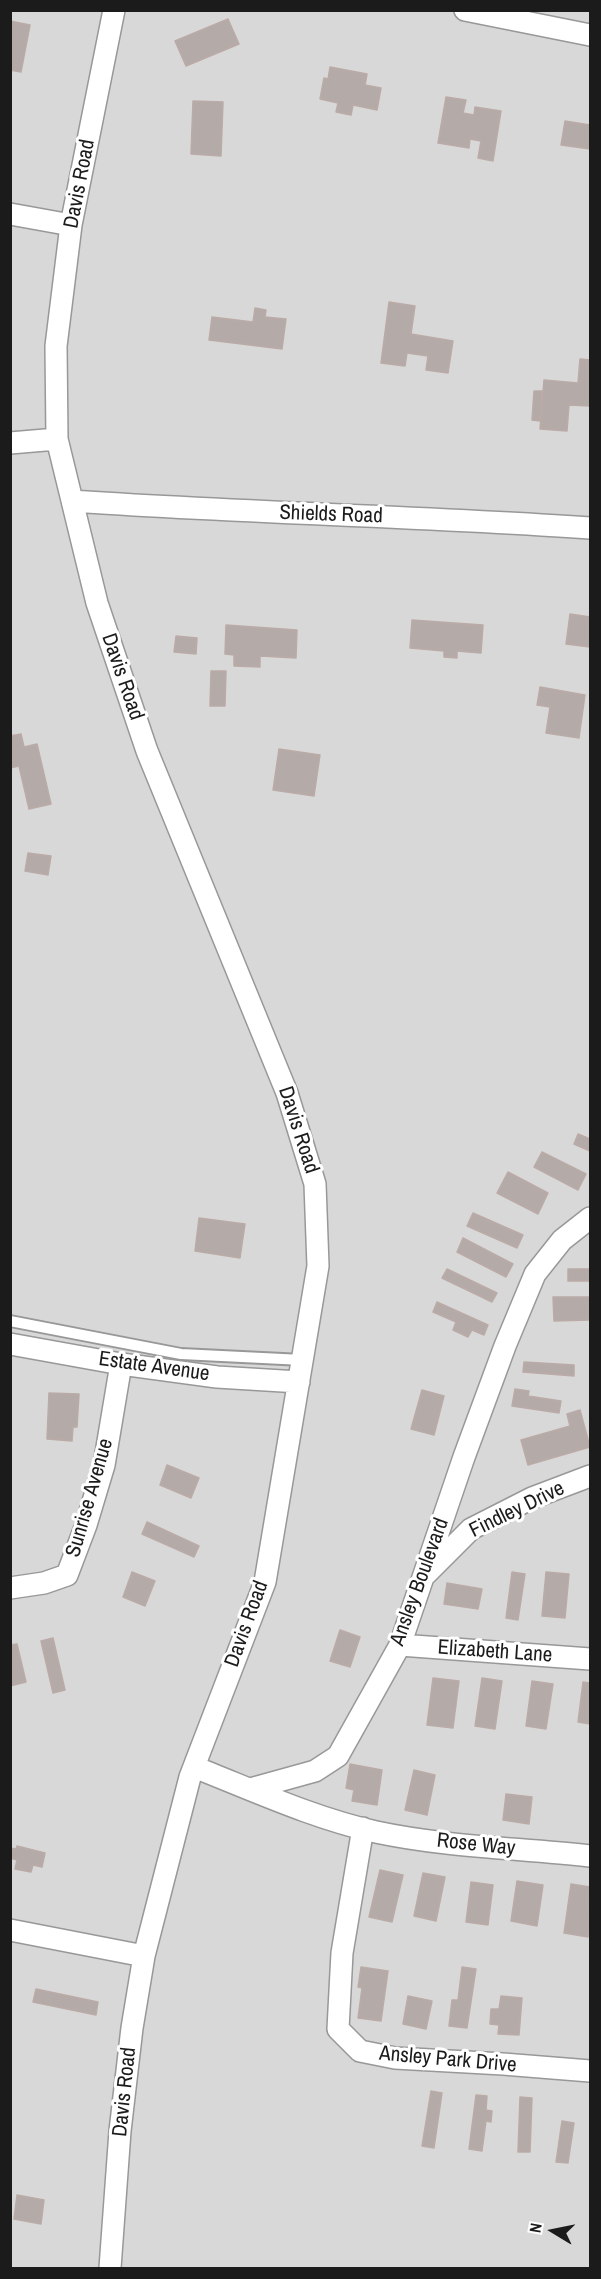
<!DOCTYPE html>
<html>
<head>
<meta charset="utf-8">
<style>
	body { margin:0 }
	#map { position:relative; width:601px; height:2279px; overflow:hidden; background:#ece6e2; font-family:"Archivo Narrow",sans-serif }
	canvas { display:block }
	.frame { position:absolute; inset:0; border:12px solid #1b1b1b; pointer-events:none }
	.north { position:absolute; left:523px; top:2201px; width:60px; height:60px; -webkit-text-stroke:4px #fff; paint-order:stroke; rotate:280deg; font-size:16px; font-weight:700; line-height:24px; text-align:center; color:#1b1b1b }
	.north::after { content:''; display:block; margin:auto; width:21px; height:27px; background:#1b1b1b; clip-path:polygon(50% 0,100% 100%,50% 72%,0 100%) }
</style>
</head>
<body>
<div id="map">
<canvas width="601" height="2279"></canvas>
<div class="frame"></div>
<div class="north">N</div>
</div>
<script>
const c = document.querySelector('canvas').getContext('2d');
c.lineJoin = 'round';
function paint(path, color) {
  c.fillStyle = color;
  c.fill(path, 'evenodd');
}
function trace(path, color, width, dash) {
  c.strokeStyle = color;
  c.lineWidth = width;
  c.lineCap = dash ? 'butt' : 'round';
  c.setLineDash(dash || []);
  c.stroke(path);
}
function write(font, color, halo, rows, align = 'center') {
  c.font = font + ' "Archivo Narrow",sans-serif';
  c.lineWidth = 6;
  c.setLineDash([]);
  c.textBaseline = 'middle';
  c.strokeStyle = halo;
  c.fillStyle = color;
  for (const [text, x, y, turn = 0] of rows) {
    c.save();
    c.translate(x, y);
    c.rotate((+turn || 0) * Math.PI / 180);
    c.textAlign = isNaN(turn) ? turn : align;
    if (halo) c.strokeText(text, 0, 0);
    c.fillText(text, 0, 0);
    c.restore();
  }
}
paint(new Path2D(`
	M11,11H590V2268H11Z`), '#d9d8d9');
const building = new Path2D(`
	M228,19L239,44L186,66L175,41Z
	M10,21L30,25L21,72L10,70Z
	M330,67L367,74L365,85L381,88L377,110L353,105L351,115L336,112L338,103L320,99L324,78L328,79Z
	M446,97L466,100L463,113L474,115L475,107L501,111L493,161L478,158L481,141L470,139L469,148L438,143Z
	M193,101L223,102L221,156L191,154Z
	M565,121L590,125V149L561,145Z
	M389,302L415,306L411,334L453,341L448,373L426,370L428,356L407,353L405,366L381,363Z
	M255,308L266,310L265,317L286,319L282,349L209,340L212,317L253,322Z
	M580,359L590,360V406L569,405L567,431L540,429L544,380L578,383Z
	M534,391H542L540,421L532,420Z
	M570,614L590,617V647L566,644Z
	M412,620L483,625L481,653L457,651V658L444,657V651L410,648Z
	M226,625L297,630L296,658L260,656V667L234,666V655L225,654Z
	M176,636L197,638L196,654L174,652Z
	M211,671H226L225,706H210Z
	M540,687L585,695L579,738L546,733L550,707L537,705Z
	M21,734L24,747L37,744L51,804L29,809L19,766L10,768V736Z
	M279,749L320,755L314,796L273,790Z
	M28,853L51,856L48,875L25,871Z
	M578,1134L590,1139V1151L574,1144Z
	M542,1152L586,1174L578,1190L534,1167Z
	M508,1172L548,1193L538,1214L497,1193Z
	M473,1213L523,1235L517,1248L467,1226Z
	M199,1218L245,1224L240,1258L195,1251Z
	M463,1238L513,1264L506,1277L457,1252Z
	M447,1269L497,1293L492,1302L442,1278Z
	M568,1269H590V1281H568Z
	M553,1297H590V1320L554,1321Z
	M437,1302L488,1325L484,1335L472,1330L468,1337L453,1330L456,1322L433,1312Z
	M524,1362L574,1365V1376L523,1372Z
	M515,1389L529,1391L528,1396L561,1401L559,1413L512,1406Z
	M422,1390L444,1396L434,1435L411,1429Z
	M49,1393L79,1394L77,1427H73L72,1441L47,1439Z
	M580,1410L590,1447L528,1465L521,1440L570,1426L567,1414Z
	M167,1465L199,1478L191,1498L160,1485Z
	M147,1522L199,1546L194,1557L142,1534Z
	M132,1572L155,1581L145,1606L123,1597Z
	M512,1572L525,1574L518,1620L506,1618Z
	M546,1572L569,1574L565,1618L542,1616Z
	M447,1583L482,1589L478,1609L444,1604Z
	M340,1630L360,1637L350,1667L330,1661Z
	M53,1638L65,1690L53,1693L41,1641Z
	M17,1644L26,1682L10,1686V1645Z
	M433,1678L459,1681L453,1728L427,1725Z
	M482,1678L502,1681L495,1729L475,1726Z
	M532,1681L553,1684L546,1729L526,1726Z
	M583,1682L590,1683V1724L578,1722Z
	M350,1764L382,1770L377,1805L352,1801L354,1790L346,1788Z
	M414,1770L435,1775L427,1815L405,1810Z
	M506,1794L532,1797L529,1824L503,1820Z
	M17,1846L45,1853L42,1867L33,1865L31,1872L15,1869L17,1860L10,1858V1848L16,1849Z
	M380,1870L403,1875L392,1922L369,1917Z
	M423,1873L445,1877L436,1921L414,1916Z
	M517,1881L543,1885L537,1926L511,1921Z
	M471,1882L493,1885L488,1925L466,1922Z
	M571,1884L590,1887L588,1937L564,1933Z
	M361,1967L388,1971L381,2021L358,2018L362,1988L358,1987Z
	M462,1967L476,1969L467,2028L449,2026L452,2000H458Z
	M36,1989L98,2002L96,2015L33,2002Z
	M408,1996L432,2001L426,2029L403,2024Z
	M501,1996L522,1998L519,2035L498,2034L499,2025L490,2024L491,2009H499Z
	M431,2091L442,2093L434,2148L422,2146Z
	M476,2095L487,2096L486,2110L492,2111L491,2122L486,2121L482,2151L469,2149Z
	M520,2097L532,2098L530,2152H518Z
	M562,2121L574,2123L568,2163L556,2162Z
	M17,2195L44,2200L41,2224L14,2219Z`);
paint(building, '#b4aba8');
trace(building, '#bbaba7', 1.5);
const service = new Path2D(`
	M10,1321L181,1354L303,1360`);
const minor = new Path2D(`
	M465,10L590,35
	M10,214L71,225
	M10,443L57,439
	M72,501C244,513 418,516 590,528
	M10,1344L121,1364L217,1377L299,1382
	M426,1574L471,1529L532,1498L590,1476
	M10,1588L44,1583L67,1575L86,1525L104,1465L121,1364
	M400,1645L590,1659
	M194,1767C253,1790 313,1818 376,1832C446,1847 519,1848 590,1856
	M250,1789L315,1771L338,1756L400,1645L464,1457L505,1346L535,1274L562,1240L590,1218
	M363,1828L342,1953L338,2029L360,2051L395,2058L503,2064L590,2071
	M10,1930L144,1956
	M110,2268L120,2131L132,2028L144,1956L190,1777L265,1582L318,1266L315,1184L287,1093L147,751L97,603L57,439L56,346L71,225L114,10`);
trace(service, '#989898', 14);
trace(minor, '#989898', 24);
trace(service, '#fff', 10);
trace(minor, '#fff', 21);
write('21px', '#1b1b1b', '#fff', [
	["Davis Road",80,184,-79],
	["Shields Road",331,515,2],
	["Davis Road",122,677,71],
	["Davis Road",298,1130,72],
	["Estate Avenue",154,1367,8],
	["Sunrise Avenue",90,1498,-74],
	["Findley Drive",517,1510,-26],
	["Ansley Boulevard",420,1582,-70],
	["Davis Road",247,1624,-70],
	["Elizabeth Lane",495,1652,4],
	["Rose Way",476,1845,6],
	["Ansley Park Drive",448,2060,5],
	["Davis Road",125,2092,-84]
]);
</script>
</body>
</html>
